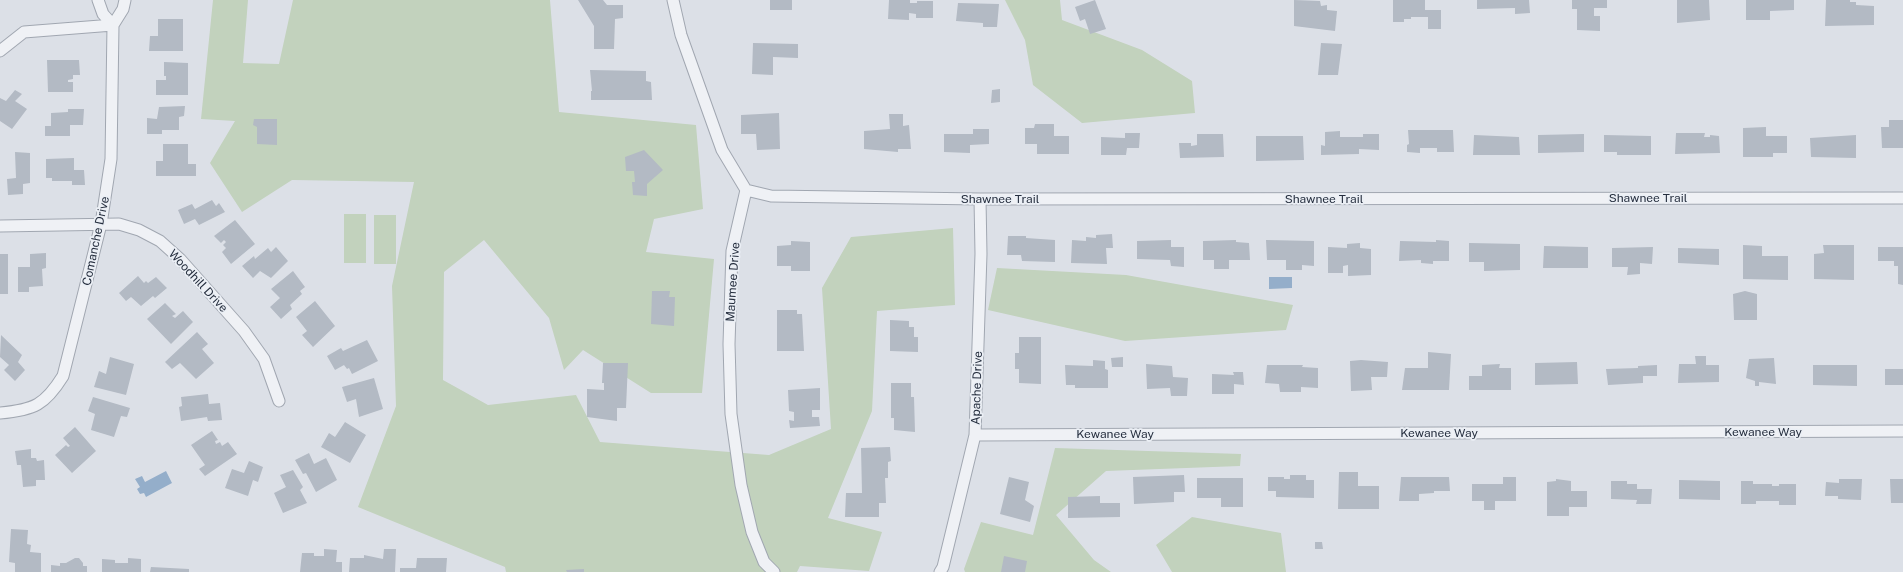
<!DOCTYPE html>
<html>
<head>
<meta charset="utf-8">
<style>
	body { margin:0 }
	canvas { display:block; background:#dce0e7 }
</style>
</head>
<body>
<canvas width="1903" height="572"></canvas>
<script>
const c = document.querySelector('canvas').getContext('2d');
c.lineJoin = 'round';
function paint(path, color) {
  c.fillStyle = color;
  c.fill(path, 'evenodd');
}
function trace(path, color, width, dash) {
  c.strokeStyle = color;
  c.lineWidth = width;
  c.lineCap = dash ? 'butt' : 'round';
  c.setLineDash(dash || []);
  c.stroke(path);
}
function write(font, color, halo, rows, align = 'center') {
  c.font = font + ' "Public Sans",sans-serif';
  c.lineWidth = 3.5;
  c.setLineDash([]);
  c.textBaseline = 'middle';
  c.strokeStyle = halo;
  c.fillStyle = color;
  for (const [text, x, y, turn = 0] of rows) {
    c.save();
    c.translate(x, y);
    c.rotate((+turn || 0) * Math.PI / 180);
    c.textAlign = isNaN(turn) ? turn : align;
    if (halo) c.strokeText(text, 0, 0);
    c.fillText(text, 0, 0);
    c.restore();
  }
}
paint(new Path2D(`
	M213,0H248L243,63L279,64L293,0H550L559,112L696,125L703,209L654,219L646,252L714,259L702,393H651L583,350L564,370L549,318L484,240L444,272L443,380L488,405L576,395L600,442L769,455L831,429L822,288L851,237L953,228L955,305L877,311L872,411L828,518L882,532L869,571L800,566L797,572H506L505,567L358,507L396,406L392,286L414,182L292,180L242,212L210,163L235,121L201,119Z
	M1005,0H1060L1062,20L1142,50L1192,81L1195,113L1082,123L1033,85L1025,40Z
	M344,214H366V263H344Z
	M374,215H396V264H374Z
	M997,268L1126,275L1293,305L1286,330L1125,341L988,310Z
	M1055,448L1241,454L1240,466L1106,471L1056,515L1094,560L1111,572H965L964,569L981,522L1033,535Z
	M1192,517L1281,533L1286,572H1172L1156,545Z`), '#c2d2bd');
paint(new Path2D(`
	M1269,277H1292V288L1269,289Z
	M166,471L172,483L146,497L144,493L140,494L137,489L140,487L135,479L142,476L145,482Z`), '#94aeca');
paint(new Path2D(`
	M578,0H603L607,5H623V18L615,19L614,49H594V26Z
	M770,0H792V10H770Z
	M889,0H910V3H917V1H933V18H916V14L909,13V20L888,19Z
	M1095,0L1106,29L1090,34L1085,19L1080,21L1075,7Z
	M1294,0L1320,1L1321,6L1327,5V10L1337,11L1335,31L1294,26Z
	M1393,0H1425V10H1441V29H1428V17H1411V19H1404V22H1393Z
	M1477,0H1529L1530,13L1515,14V8L1477,9Z
	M1572,0H1607V8H1594V16H1600V31L1577,30V9H1572Z
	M1677,0H1709L1710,20L1677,23Z
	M1746,0H1794V10L1770,11V20H1746Z
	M1826,0H1850V2H1856V5L1874,6V25L1825,26Z
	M958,3L999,4L997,27H983V23L956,21Z
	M158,19H183V51H149L150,36H158Z
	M753,43L798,44V58L773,57V75L752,74Z
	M1321,43L1342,44L1338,75H1318Z
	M47,60H79L80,75H73V79L68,80V82H73V92H48Z
	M164,62L188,63V95H156V80H166V76H164Z
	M590,70L646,71V81L651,82L652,100H591V91H592Z
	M1000,89V102L991,103L992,90Z
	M15,90L22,94L15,101L27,109L12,129L0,121V98L6,101Z
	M185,106L184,116L179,117V130H162V134H147V118L157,119L159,107Z
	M68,109H84L83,125H70V136H45V126H51V113L68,112Z
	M779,113L780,149L757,150L756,134H741V115Z
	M889,114H903V126L909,125L911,149H898V152L864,149V131L890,129Z
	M254,119H277V145L257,144V127L253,125Z
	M1889,120H1903V148H1882L1881,127H1889Z
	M1035,124H1054V136H1069V154H1037V144H1025V128H1034Z
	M1766,127V136H1787V153H1773V157H1743V128Z
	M973,129H989V144L970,145V153L944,152V134H973Z
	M1408,130H1453L1454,152H1437V148H1420V153L1407,152V145L1409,144Z
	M1340,131V137H1363V134H1379V150L1359,149V154L1321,155V145L1325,146V132Z
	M1125,133H1140L1139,148H1127L1126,155H1101V137L1125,138Z
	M1676,133H1705L1704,137H1710V135L1719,136L1720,153L1675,154Z
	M1197,134H1223L1224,157L1180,158L1179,143H1191V146L1197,145Z
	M1584,134V152L1538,153V135Z
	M1474,135L1519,137L1520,155H1473Z
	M1604,135L1651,136V155H1617V152H1604Z
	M1856,135V158L1811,157L1810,138Z
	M1256,136H1303L1304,160L1256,161Z
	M163,144H188V164H196V176H156V161H163Z
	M644,150L663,170L647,184V196L633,195L632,182H635L634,171H626L625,157Z
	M15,152L30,153V183L23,184V194L8,195L7,179L16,178Z
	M74,158V170H84L85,185H72V181H52V178H46V159Z
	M212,200L216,206L219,203L225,212L199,225L195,219L184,224L178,210L192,204L195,209Z
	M235,220L255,244L231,264L222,252L226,248L223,245L226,242L224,240L221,243L214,236Z
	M1112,234L1113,248H1106L1107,264L1071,263L1072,240L1086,241V237L1096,238V235Z
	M1008,236H1026V238L1055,240V262L1022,261L1021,255H1007Z
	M1171,240V247H1184V267L1171,266L1170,260L1137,259V241Z
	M1236,240V242L1249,243L1250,260H1229V269H1214V260H1203V241Z
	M1266,240L1314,241V266L1302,265V270H1286V260H1267Z
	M1436,240L1449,241V261H1433V264L1421,263V260L1399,261L1400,241L1436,242Z
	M791,241L810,242V271H791V266H777V246L791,245Z
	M1360,243V248L1371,249V275L1348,276V265L1343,266V273H1328V247L1347,248V244Z
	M1469,243L1520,244V270L1484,271V262H1469Z
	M1743,245L1762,246V256H1788V280L1743,279Z
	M1823,245H1854V280L1814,279V254L1824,253Z
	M1544,246L1588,247V268H1543Z
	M276,247L288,261L271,278L260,271L253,278L242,266L254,256L255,259L268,248L271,252Z
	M1653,247L1652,264L1640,263V274L1627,275L1628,267H1612V248Z
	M1878,247H1903V285L1898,284V266H1894V261H1878Z
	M1678,248L1719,249V265L1678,263Z
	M46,253V268L42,269L43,286L29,287V292H18V267H30V254Z
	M0,254H8V294H0Z
	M293,271L305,287L300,291L302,294L290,305L292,309L281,319L270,307L280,298L271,289Z
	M138,276L144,283L146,281L148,283L156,277L167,288L155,298L153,296L141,306L131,297L126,301L119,293Z
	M652,291H670L669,297H675L674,326L651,324Z
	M1745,291L1757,294V320H1734L1733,294Z
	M315,301L335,326L313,347L302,335L307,331L296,317Z
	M165,303L176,314L172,316L175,318L183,311L193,322L171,344L147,319Z
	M777,310H797V314H802L804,351H777Z
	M890,320L909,321V327H914V337H918V352L890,351Z
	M197,332L208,344L202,349L214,363L196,379L180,363L172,369L165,362Z
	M1,335L22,355L18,362L25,370L15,381L4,370L9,365L0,357Z
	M1019,337H1041V384L1019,383V369H1015V353H1019Z
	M367,340L378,361L352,374L349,368L347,369L344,365L335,370L327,356L341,348L343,351Z
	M1428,352L1451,354L1449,390H1402L1405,368H1428Z
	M1695,356H1706V365H1719V382L1678,383L1679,364H1696Z
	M110,357L134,364L126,395L94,387L99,371L106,374Z
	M1123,357V367H1112L1111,358Z
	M1774,358L1776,384L1759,382V386H1755V381L1746,378L1749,359Z
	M1093,360L1105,361V369L1108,370V388H1075V385H1066L1065,365L1093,366Z
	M1361,360L1388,362L1387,377H1371L1372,390L1351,391L1350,361Z
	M1577,362L1578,384L1535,385V363Z
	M603,363H628L626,408H617V421L587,417V389L604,390V383H602Z
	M1146,364L1172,366L1173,377L1188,378L1187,396H1171L1170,388L1147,389Z
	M1500,364L1499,368H1511V390H1469V376H1482V365Z
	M1267,365H1303L1302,367L1318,368V388L1301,387V392H1280L1279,384L1265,383Z
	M1657,365V376H1643V383L1608,385L1606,369L1638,368V366Z
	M1813,365H1857V386L1813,385Z
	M1885,369H1903V385H1885Z
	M1233,372H1243L1244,385L1234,384V394H1212V374L1234,375Z
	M374,378L383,409L359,417L356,399L347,402L342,387Z
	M891,383H911V397H914L915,432L894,430V418H891Z
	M820,388V410H812V417H819L820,426L790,428L789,420L794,421V412L789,411L788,390Z
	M208,394L209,404L220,403L222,420L208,421L207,417L181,421L179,407L182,406L181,397Z
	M93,397L130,408L127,417L121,416L114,437L91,430L95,414L88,411Z
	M345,422L366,435L350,463L321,447L329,433L335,437Z
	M75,427L96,451L72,473L55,455L66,445L68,447L70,446L63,438Z
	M212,431L218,440L215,441L216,444L220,442L222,446L228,442L237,454L205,476L199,469L205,465L191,445Z
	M890,447L891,461L888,462V478H885L886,503H879V517H845L846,493H862L861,448Z
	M31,449V458H36L37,461L44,460L45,480H36V486L23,487L21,465H17L15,451Z
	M309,453L314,464L326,458L337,480L316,492L306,473L303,474L295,460Z
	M249,461L263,467L258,482L253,480L248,496L225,488L232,469L244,473Z
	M293,470L303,487L300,490L307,503L283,513L274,493L286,487L280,475Z
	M1339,472H1358V486H1379V509H1338Z
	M1184,475L1185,492H1174V502L1134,504L1133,477Z
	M1290,475H1306V480H1314V498L1276,497V491H1268V477H1284V479H1290Z
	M1009,477L1029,482L1025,500L1034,506L1030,522L1000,514Z
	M1401,477H1449L1450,491H1434V493L1419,494V501H1399Z
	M1503,477H1516V501H1495V510H1484V501H1472V484H1503Z
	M1197,478H1243V507H1221V498H1197Z
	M1556,479L1571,481V491H1587V507H1569V516H1547V482L1556,481Z
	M1839,479H1862L1861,500L1838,499V496H1825L1826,482L1839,483Z
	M1890,479H1903V503H1891Z
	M1679,480L1720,481V500L1679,499Z
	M1611,481H1627V484H1637V489H1652L1651,504H1636L1637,500L1611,499Z
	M1741,481H1753V484H1772V486H1779V484H1796V505H1779V501H1756V504H1741Z
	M1100,496V503H1120V517L1068,518V497Z
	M11,529L28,530L27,544L31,545L30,552L41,553V572H15V563L9,562Z
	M1315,542H1322L1323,549H1315Z
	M324,549L337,550L336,562H342V572H300L302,553H314V556H324Z
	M384,549H396L395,572H349L350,558H364V555L383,559Z
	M1004,556L1027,561L1025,572H1001Z
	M75,558H79L83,563V566H87V572H51V565L60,566V563H66Z
	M128,558L141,559V572H102V559L115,560V563H128Z
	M417,558H447L446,572H400V568H416Z
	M151,567L189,569V572H150Z
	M584,569V572H567L566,570Z`), '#b3bac4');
const minor = new Path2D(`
	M98,0L103,14L113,25
	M673,0L681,35L722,150L746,190L732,251L729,344L731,414L741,485L752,532L764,562L774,572
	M0,51L24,32L113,25
	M746,190L771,196L980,199L1903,198
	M0,226L119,224L139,230L160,241L180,259L244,331L264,359L279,401
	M0,413C34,410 45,405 63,376L101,224L111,159L113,25L123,9L125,0
	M975,435L1903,431
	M940,572L943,567L975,435L981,254L980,199`);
trace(minor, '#a1a7b1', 13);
trace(minor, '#eff1f5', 11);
write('12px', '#252e3e', '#ebeff5', [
	["Shawnee Trail",1648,198],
	["Shawnee Trail",1000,199],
	["Shawnee Trail",1324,199],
	["Comanche Drive",96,241,-78],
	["Woodhill Drive",198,281,47],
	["Maumee Drive",733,282,-86],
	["Apache Drive",977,388,-88],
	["Kewanee Way",1763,432],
	["Kewanee Way",1439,433],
	["Kewanee Way",1115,434]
]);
</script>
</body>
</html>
